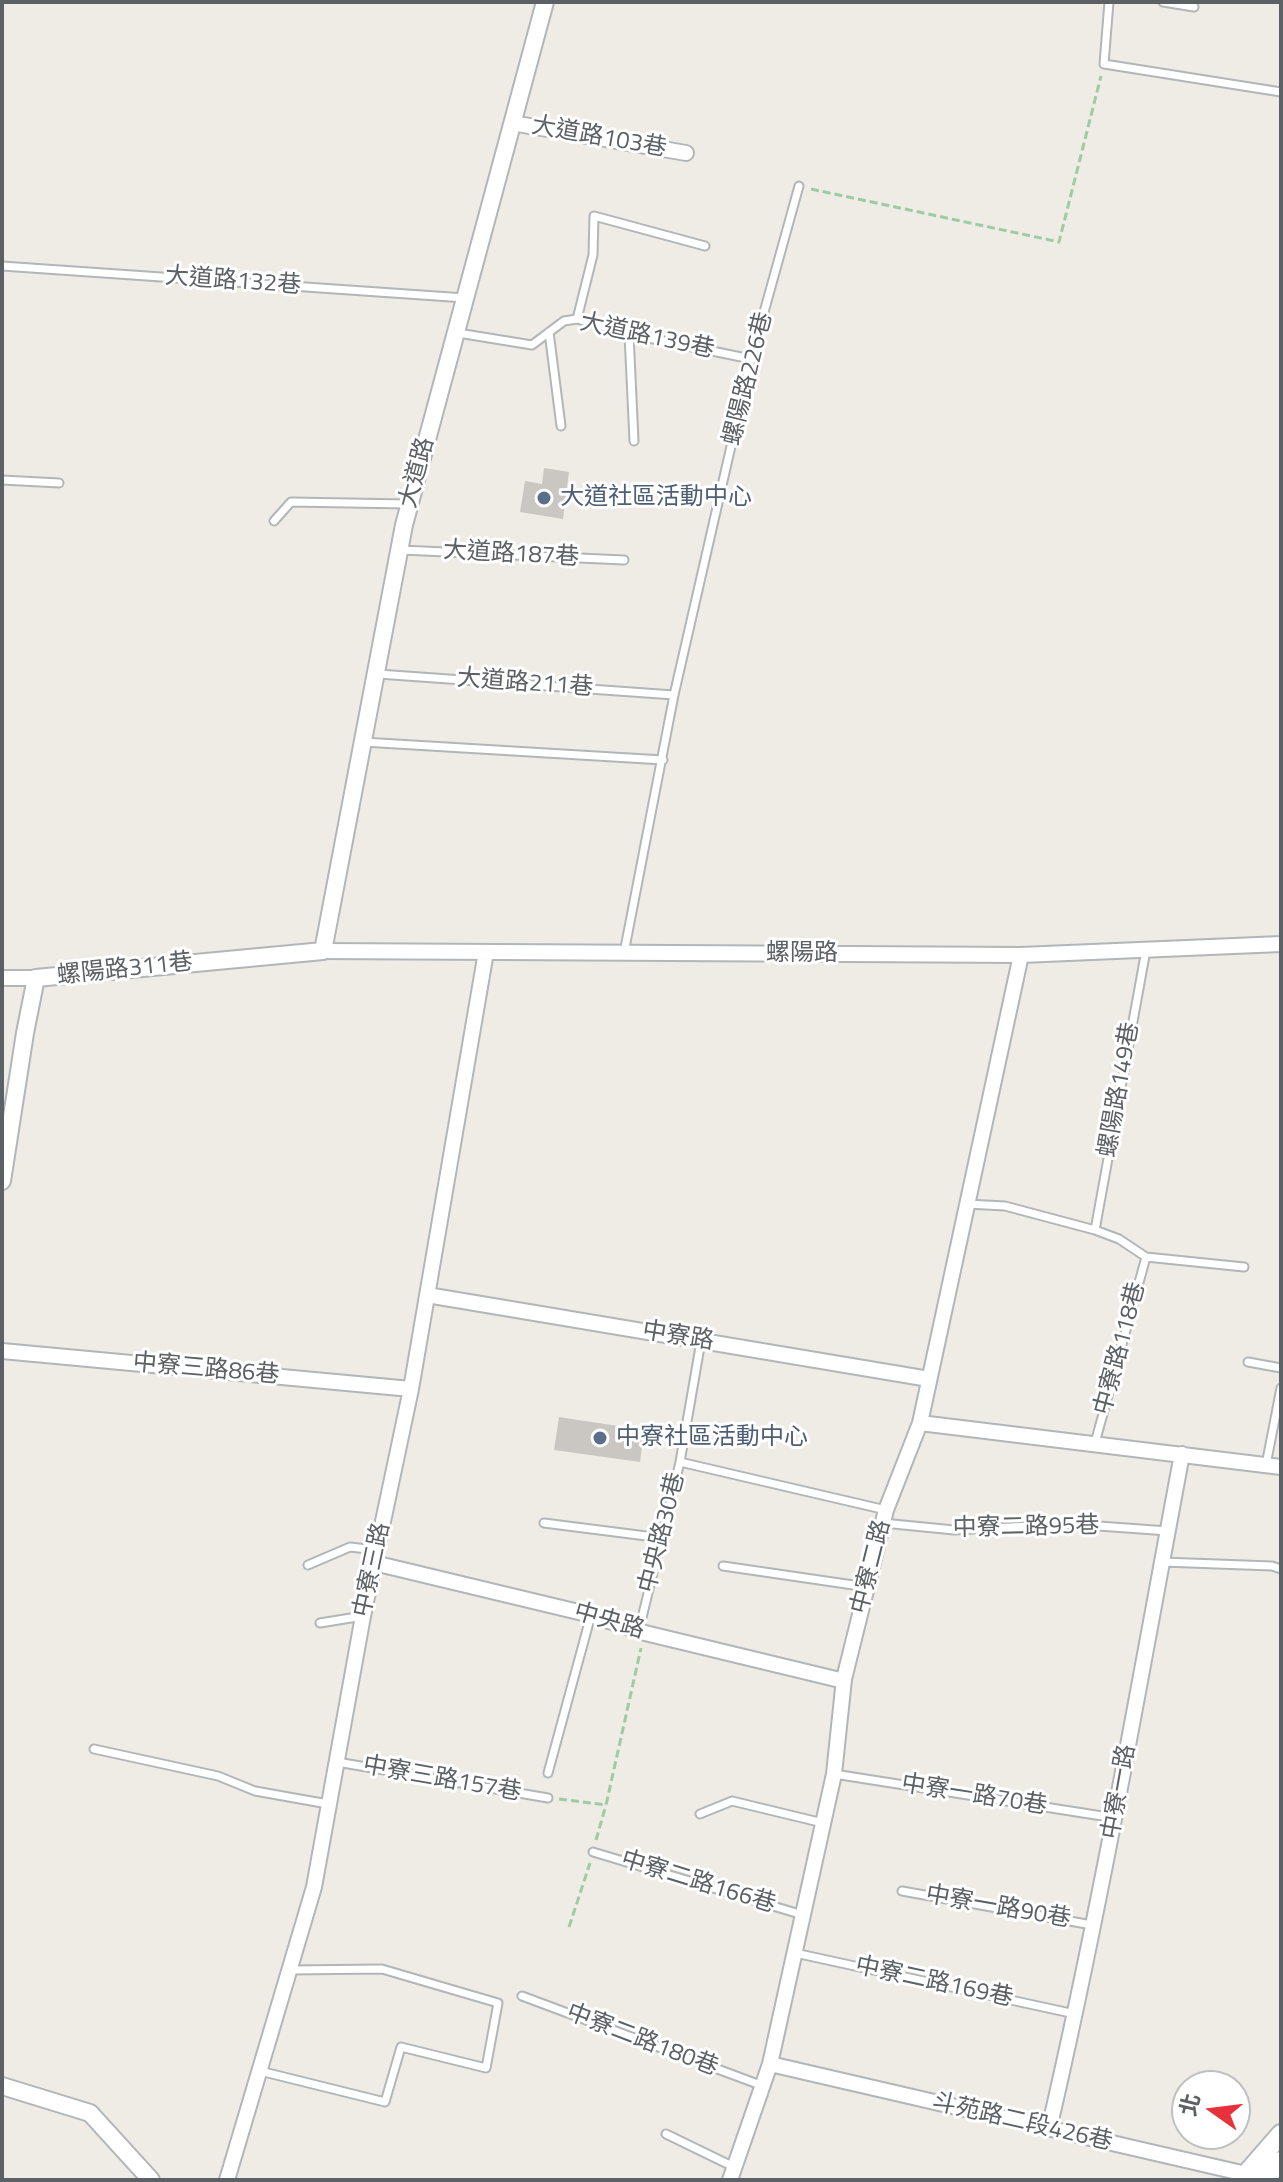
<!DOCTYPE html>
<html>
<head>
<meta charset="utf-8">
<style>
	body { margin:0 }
	#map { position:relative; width:1283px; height:2182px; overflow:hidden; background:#efebe5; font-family:"Titillium Web","Noto Sans TC",sans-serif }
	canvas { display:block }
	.frame { position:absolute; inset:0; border:4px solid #5c6165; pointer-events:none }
	.north { position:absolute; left:1171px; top:2070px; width:80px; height:80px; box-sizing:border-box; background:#fff; border:2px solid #bec0c1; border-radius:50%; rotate:284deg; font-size:22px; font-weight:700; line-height:32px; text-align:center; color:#5c6165 }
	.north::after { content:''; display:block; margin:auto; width:28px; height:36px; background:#e9313c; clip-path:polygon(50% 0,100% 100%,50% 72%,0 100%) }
</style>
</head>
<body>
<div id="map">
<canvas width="1283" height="2182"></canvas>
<div class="frame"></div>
<div class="north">北</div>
</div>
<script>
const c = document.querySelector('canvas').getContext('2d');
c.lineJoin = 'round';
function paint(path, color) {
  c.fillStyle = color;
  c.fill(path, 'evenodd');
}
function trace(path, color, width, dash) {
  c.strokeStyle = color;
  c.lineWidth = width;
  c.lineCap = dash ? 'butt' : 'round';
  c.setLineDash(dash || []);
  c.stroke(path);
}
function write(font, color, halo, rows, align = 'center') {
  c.font = font + ' "Titillium Web","Noto Sans TC",sans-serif';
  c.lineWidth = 6;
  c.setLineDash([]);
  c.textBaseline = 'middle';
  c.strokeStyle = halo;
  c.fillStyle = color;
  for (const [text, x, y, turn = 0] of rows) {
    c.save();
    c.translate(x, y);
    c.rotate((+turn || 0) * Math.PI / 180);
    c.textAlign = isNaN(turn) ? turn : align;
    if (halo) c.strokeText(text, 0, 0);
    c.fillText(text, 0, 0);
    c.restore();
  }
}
paint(new Path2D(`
	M544,468L569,472L563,519L520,512L525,481L542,484Z
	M559,1417L644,1430L640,1462L554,1450Z`), '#cac6c1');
const service = new Path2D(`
	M1109,2L1104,64L1281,92
	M1163,2L1194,7
	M2,266L465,298
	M577,319L593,255L594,216L705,246
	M549,332L561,426
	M458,333L532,345L564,321L577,319L629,334L751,359
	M629,334L634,441
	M2,480L59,483
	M274,521L291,502L407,504
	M401,550L624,560
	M378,674L674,695
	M363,742L663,760
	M624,953L674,695L751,359L799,186
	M967,1204L1005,1206L1095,1230L1119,1239L1146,1257
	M1095,1230L1146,950
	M1248,1362L1281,1368
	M1095,1443L1146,1257L1244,1267
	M680,1462L886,1510
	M1266,1465L1281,1388
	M544,1523L662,1538
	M883,1523L954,1530L1071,1524L1168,1531
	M1162,1562L1272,1566L1281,1569
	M308,1565L350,1547L376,1550
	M723,1566L867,1587
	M320,1623L363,1616
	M639,1630L680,1462L701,1341
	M94,1749L218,1776L255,1791L328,1804
	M337,1762L548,1798
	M548,1773L591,1615
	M834,1774L1115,1818
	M700,1814L732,1801L823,1823
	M593,1852L803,1915
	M902,1891L1092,1925
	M795,1953L1075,2014
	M522,1996L763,2086
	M260,2071L385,2102L401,2047L486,2068L498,2003L382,1969L290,1970
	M666,2134L734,2167`);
const minor = new Path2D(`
	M512,123L686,153
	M323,951L1021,955L1281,944
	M2,978H36
	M427,1295L929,1379
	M2,1351L411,1389
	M920,1423L1281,1467
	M374,1563L591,1615L645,1633L844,1681
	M770,2064L1246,2174L1253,2173
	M1049,2129C1101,1905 1140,1679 1182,1454
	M227,2180L314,1887L363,1616L411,1389L486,952
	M730,2180L770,2064L834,1774L844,1679L886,1510L920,1423L1021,955`);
const tertiary = new Path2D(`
	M2,1181L25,1033L36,978L323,951L404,525L545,2
	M2,2086L90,2113L151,2180`);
const secondary = new Path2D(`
	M1241,2180L1281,2134
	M1264,2180L1281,2161`);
trace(service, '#b2b6b9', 11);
trace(minor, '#b2b6b9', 18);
trace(tertiary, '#b2b6b9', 20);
trace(secondary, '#b3b8bc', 22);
trace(new Path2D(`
	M811,189L1059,242L1101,76
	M559,1799L606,1805L641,1648
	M596,1840L606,1805
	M569,1927L590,1863`), '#9dcca3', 3, [8, 4]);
trace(service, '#fff', 7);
trace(minor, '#fff', 14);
trace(tertiary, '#fff', 16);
trace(secondary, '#fff', 18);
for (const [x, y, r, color] of [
	[544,498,8,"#5c6f8a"],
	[600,1438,8,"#5c6f8a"]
]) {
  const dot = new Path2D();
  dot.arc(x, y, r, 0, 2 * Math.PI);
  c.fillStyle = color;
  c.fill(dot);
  trace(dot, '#fff', 3);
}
write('24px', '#5c6165', '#fff', [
	["大道路103巷",599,138,10],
	["大道路132巷",233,282,4],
	["大道路139巷",647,337,12],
	["螺陽路226巷",749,379,-76],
	["大道路",418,473,-75],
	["大道路187巷",511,555,3],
	["大道路211巷",525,684,4],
	["螺陽路",802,954],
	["螺陽路311巷",125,970,-6],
	["螺陽路149巷",1120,1090,-80],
	["中寮路",678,1337,9],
	["中寮路118巷",1121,1349,-75],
	["中寮三路86巷",206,1370,5],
	["中寮二路95巷",1026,1528,-1],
	["中央路30巷",663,1533,-76],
	["中寮二路",872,1567,-76],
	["中寮三路",373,1570,-78],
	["中央路",609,1622,16],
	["中寮三路157巷",442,1780,10],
	["中寮一路",1120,1792,-80],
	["中寮一路70巷",974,1796,9],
	["中寮二路166巷",698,1883,17],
	["中寮一路90巷",998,1908,10],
	["中寮二路169巷",934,1983,12],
	["中寮二路180巷",642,2041,21],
	["斗苑路二段426巷",1022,2123,13]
]);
write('24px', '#4e5e75', '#fff', [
	["大道社區活動中心",560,498],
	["中寮社區活動中心",616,1438]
], 'left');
</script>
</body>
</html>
